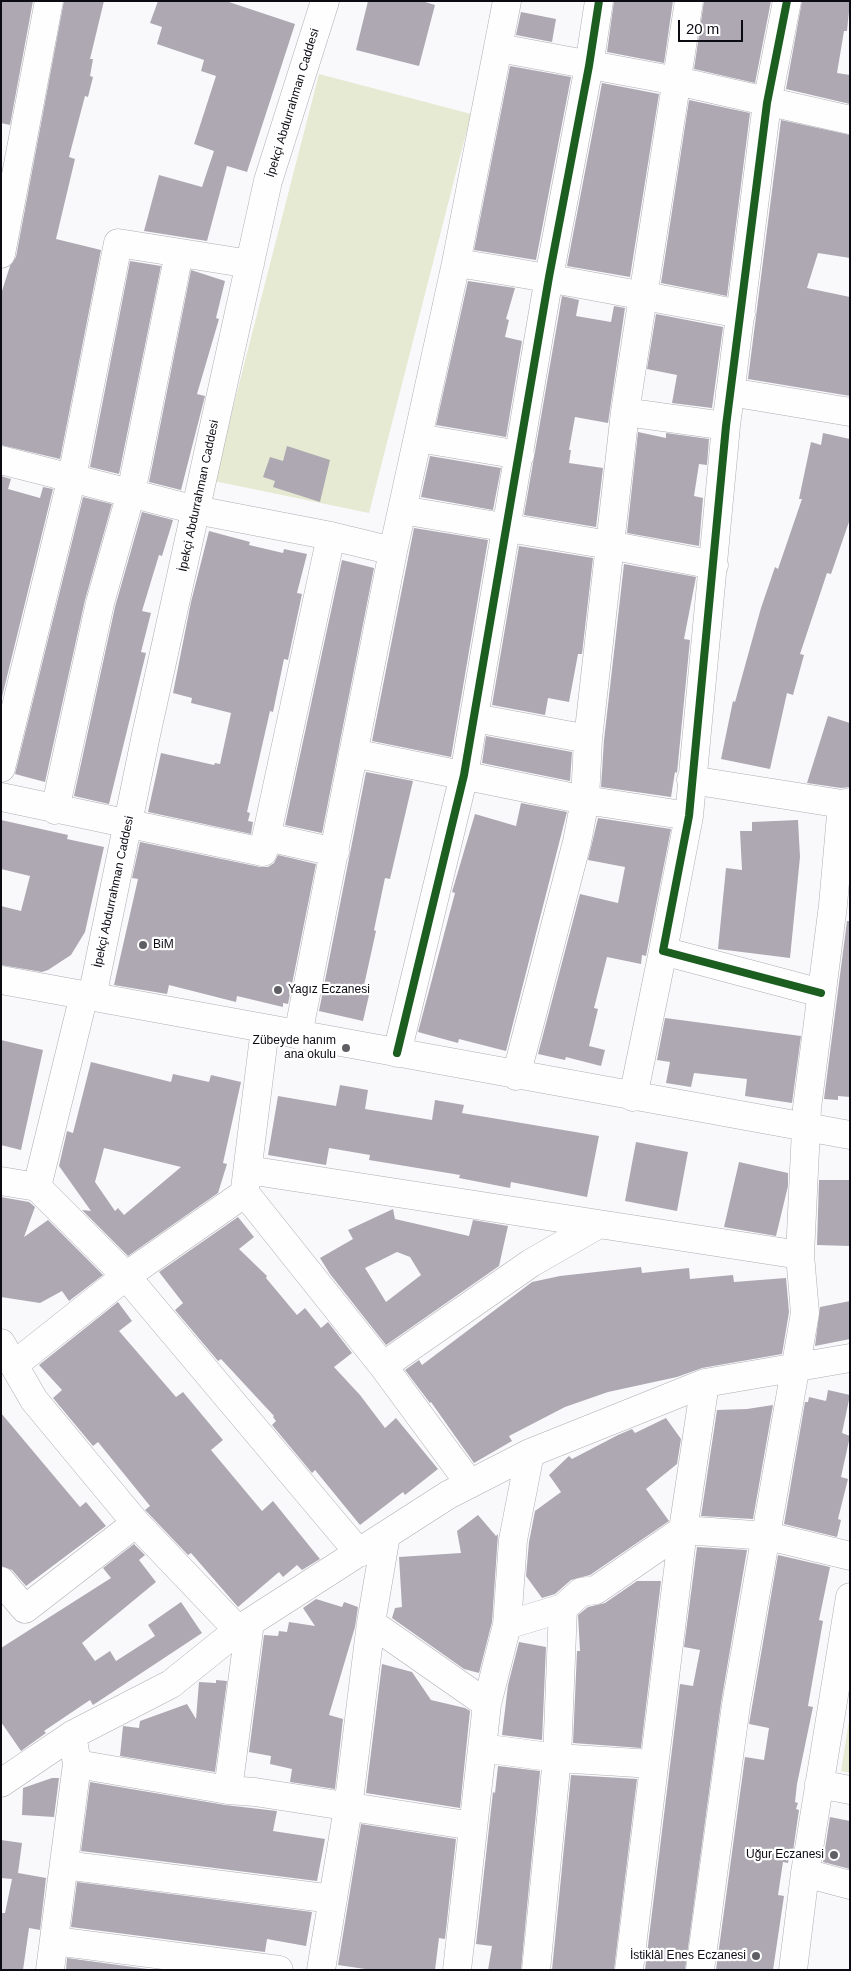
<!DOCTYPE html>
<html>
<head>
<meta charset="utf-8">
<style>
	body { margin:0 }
	#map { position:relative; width:851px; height:1971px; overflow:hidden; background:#f9f9fc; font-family:Helvetica,sans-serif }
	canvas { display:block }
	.frame { position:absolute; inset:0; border:2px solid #0c0b13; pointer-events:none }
	.scale { position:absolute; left:678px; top:20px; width:65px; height:22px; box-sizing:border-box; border:2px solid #0c0b13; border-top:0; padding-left:6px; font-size:15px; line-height:18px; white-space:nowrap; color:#0c0b13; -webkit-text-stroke:4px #fff; paint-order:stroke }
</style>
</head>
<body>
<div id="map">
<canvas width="851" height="1971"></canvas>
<div class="frame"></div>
<div class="scale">20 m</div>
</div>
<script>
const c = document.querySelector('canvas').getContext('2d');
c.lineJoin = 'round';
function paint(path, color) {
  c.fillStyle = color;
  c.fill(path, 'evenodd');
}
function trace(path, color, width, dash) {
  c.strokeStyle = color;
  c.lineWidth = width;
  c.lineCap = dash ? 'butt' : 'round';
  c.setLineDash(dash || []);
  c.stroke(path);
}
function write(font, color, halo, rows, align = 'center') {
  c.font = font + ' Helvetica,sans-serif';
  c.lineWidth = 4.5;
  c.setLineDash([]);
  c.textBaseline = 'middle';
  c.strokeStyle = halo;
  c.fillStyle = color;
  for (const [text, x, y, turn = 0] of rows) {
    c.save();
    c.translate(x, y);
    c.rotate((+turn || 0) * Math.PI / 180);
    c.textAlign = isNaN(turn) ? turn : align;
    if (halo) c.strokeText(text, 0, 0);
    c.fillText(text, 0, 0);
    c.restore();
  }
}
paint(new Path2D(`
	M319,74L471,114L369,513L214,481Z
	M850,1714V1773L841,1771Z`), '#e6ead2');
paint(new Path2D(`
	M1,1H33L10,125L1,123Z
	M64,1H104L90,59H93L90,76L93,77L88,97L85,96L69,157L75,159L56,239L101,250L60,459L1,445V294L10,266L16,257Z
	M158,1H226L295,24L247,172L227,166L207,241L144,231L159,175L202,187L214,151L194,144L216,76L201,71L204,60L157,44L162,27L150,23Z
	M368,1H422L435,5L419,66L356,50Z
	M614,1H673L664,63L607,52Z
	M704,1H771L755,83L694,69Z
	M802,1H850L847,31H844L837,73L850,75V104L786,89Z
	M521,12L556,19L552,42L516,35Z
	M510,66L571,77L536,260L474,250Z
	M602,83L659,94L630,277L567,266Z
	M689,100L750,113L727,296L661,283Z
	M781,120L850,135V258L818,253L807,288L850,297V396L748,379Z
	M130,261L161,266L119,474L90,467Z
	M191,270L225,281L216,318L219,319L197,394L205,396L181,490L149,482Z
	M468,281L515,288L506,319L509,320L505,337L522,341L506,437L436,425Z
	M562,296L579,300L576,316L611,322L614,306L625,308L608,423L575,417L569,450H571L569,463L603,468L596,527L524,515Z
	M656,314L723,327L712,408L672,403L677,375L647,369Z
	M638,432L666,438V433L709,439L707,465L699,464L694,496L703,498L699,546L627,533Z
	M823,433L850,439V519L831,574L827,573L800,654L804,655L793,695L787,693L770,769L721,759L733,701L735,702L761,608L775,567L778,569L802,499H799L811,442L821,445Z
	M287,446L330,460L320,502L273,487L275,481L263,477L270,457L283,461Z
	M430,456L501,468L493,510L421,497Z
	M1,476L11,479L8,489L40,498L43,487L53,489L1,701Z
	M83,497L112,504L85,600L45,782L15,774Z
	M142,512L173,520L162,556L159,555L142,611L151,613L141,652L146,653L109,804L74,796L115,607Z
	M414,528L488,540L451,757L372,741Z
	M209,531L250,542L249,545L283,553L284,549L307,554L297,593L302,594L288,660L284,659L273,712L270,711L247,812L250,813L248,821L253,822L251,834L148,812L161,753L214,765L215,763L220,764L231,713L191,703L192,698L173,693L191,602Z
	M519,546L593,558L582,654H578L569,702L548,698L545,715L492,705Z
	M342,560L374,568L322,833L285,825Z
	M624,564L696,577L684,639L690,640L677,773L675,772L671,797L601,787L604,740Z
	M828,716L850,723V787L841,788L807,783Z
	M486,736L572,752L570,781L482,763Z
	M366,772L413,781L390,879L385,878L374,930L376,931L363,990L370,991L363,1021L319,1011Z
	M521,803L567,812L506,1051L459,1039L458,1043L418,1032L455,893L452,892L475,814L516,826Z
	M598,818L671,829L646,956L642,955L641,964L607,957L594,1008L598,1009L589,1046L605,1050L601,1066L566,1057L565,1060L538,1054L580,894L618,903L625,867L588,860Z
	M1,820L68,835L67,839L104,847L85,932L71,955L48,970L42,972L1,965V906L21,911L30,876L1,869Z
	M798,820L800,857L790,958L718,949L726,868L742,870L740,831H752V822Z
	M140,842L260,867H268L274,863L278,855L316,864L288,1004L283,1003V1007L237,996L236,1002L169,985L167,994L114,985L138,879L132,878Z
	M847,921H850V1097L838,1096V1100L824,1099Z
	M665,1018L801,1036L792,1103L745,1096L747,1079L694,1073L691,1087L666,1083L670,1062L657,1060Z
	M1,1040L43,1050L21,1150L1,1145Z
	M91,1062L171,1082L173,1074L209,1082L211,1075L241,1082L223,1163L227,1164L218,1193L128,1256L82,1210L91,1211L59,1166L67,1131L73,1133ZM104,1148L181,1167L124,1215L118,1208L115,1211L95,1182Z
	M340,1085L368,1090L365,1109L432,1120L435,1100L464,1105L462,1113L599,1136L587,1197L511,1182L510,1188L459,1178L460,1175L369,1160L370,1155L329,1148L326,1165L268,1155L278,1096L336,1106Z
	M636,1142L688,1152L677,1211L625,1201Z
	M739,1162L788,1173V1186L776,1236L724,1227Z
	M819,1180H850V1246L817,1245Z
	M1,1197L29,1202L35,1207L24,1237L48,1220L103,1275L69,1301L62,1291L40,1303L1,1297Z
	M393,1209L395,1219L469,1236L473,1220L508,1226L499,1266L386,1345L330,1274L320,1258L353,1239L348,1230ZM397,1252L410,1257L421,1275L386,1302L365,1268Z
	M238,1217L254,1237L239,1249L267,1276L266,1278L297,1315L305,1308L321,1328L328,1322L352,1353L334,1367L360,1395L385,1428L396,1418L438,1469L405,1495L403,1492L360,1525L315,1470L312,1473L272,1425L276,1421L273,1417L274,1416L221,1359L218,1361L175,1310L183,1303L159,1272Z
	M641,1267L642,1273L689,1268L690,1279L733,1275L734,1282L786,1278L789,1312L782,1354L702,1368L677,1377L608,1392L565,1407L509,1436L512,1441L474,1463L431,1402L430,1403L405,1370L419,1360L422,1365L532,1282L560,1276Z
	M850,1301V1339L815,1346L820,1307Z
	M118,1302L132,1321L119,1331L176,1397L183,1392L223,1440L211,1450L262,1511L273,1501L320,1559L302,1570L297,1565L283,1577L279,1572L238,1607L191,1553L188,1555L148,1513L145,1510L150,1506L98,1442L93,1446L53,1398L62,1390L39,1365Z
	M828,1390L850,1395L842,1433L850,1436L841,1477L848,1479L838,1519L841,1520L837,1537L784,1524L805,1402H808L809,1397L826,1401Z
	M773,1405L753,1519L701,1516L717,1410L747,1409Z
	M1,1413L80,1507L86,1502L106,1526L26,1586L12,1570L1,1566Z
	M666,1418L681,1439L677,1464L646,1489L669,1521L590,1575L571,1580L555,1594L542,1598L526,1576L529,1542L535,1511L561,1492L549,1475L569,1456L572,1459L618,1435L632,1429L635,1433Z
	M478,1515L496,1536L498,1534L492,1622L479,1673L464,1669L392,1618L395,1608L402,1607L399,1557L461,1553L457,1531Z
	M134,1544L145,1555L139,1560L156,1582L82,1643L95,1661L110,1651L116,1661L155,1636L148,1625L181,1602L202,1633L93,1705L90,1700L44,1731L46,1733L21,1751L1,1722V1648L111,1578L103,1568Z
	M697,1547L747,1550L721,1703L685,1970H645L680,1684L693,1686L700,1650L684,1647Z
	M778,1555L830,1567L819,1620L823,1621L808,1706L813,1707L797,1784L795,1802L798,1803L796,1809L799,1810L792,1858L789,1857L788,1863L783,1862L778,1895L784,1896L773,1970H716L745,1757L764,1760L769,1728L749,1724Z
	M637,1581H661L641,1748L573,1743L577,1651H580L578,1615L588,1607L605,1603Z
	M316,1599L342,1607L344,1602L358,1607L355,1627L329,1715L343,1719L335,1789L290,1782L292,1769L270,1764L271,1756L249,1752L264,1635L278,1636L279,1631L287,1632L289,1622L315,1626L303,1608Z
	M519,1642L546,1647L542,1740L502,1735L508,1685Z
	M382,1664L412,1672L431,1700L465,1708L470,1711L460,1808L366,1793Z
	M216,1680L227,1681L215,1772L120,1756L123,1726L139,1728L140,1721L187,1704L196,1719L199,1682L216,1683Z
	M498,1766L540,1771L521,1970H488L492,1946L476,1944L493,1792L495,1793Z
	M571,1775L637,1779L614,1970H552Z
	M52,1778H59L54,1817L22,1815L23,1788Z
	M90,1782L225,1805L277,1811L273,1831L325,1839L317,1881L81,1851Z
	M830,1817L850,1821V1869L823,1862Z
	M361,1824L456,1839L445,1939L439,1938L435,1970H372L338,1965Z
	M1,1840L22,1843L18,1873L46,1878L40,1930L29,1928L23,1970H1V1913H5L12,1879L1,1878Z
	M77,1882L312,1912L306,1946L267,1939L265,1952L71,1927Z
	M67,1958L155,1970H66Z`), '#aea8b2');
const minor = new Path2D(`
	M787,1L767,103L726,426L689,816L663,951L821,993
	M499,48L677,81L850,120
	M1,254L49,1
	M456,263C551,277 646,297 741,314
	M730,392L850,412
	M625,412L726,426
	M418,438L520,455
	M1,460L196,510L331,536L393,551
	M402,510L609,545L714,565
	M475,718L588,739
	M353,753L585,800L689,816
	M1,768L72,477L118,243L250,264
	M691,780L842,804L850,802
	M1,797L263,852L331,536
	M55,810L100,603L131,493L179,253
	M267,837L335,852
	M1,980L850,1135
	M92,997L146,735L268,181L325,1
	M298,1035L393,551L456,263L507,1
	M397,1053L464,775L549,277L589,66L599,1
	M516,1076L577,842L585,800L588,739L625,412L689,1
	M633,1097L663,951
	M248,1170L800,1255L807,1108L833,905L842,804
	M1,1181L37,1187L126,1276L359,1553
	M37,1187L84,995
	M245,1189L265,1029
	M1,1343L34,1400L136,1523L238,1630
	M15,1364L126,1276L245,1193L383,1366L470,1484
	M383,1366L531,1263L599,1224
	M1,1581L25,1609L136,1523
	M371,1623L487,1704
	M507,1625L563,1608L581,1592L596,1590L683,1530L768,1536L850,1556
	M482,1748L557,1758L653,1764
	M77,1764L228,1790L255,1792L473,1826
	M1,1783L72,1735L171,1684L238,1630L448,1495L530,1453L705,1383L850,1358
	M819,1784L850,1790
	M228,1790L250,1622
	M64,1865L333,1899
	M805,1873L850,1885
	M55,1941L279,1970
	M50,1970L77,1764L74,1746
	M321,1970L348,1808L371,1623L386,1535
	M457,1970L487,1704L507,1625L513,1540L530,1453
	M536,1970L557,1758L563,1608
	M629,1970L683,1530L705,1383
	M700,1970L736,1705L805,1313L800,1255
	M793,1970L805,1873L850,1597`);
trace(minor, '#aeaeb3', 29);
trace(minor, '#fefeff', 28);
trace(new Path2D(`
	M787,1L767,103L726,426L689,816L663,951L821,993
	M397,1053L464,775L549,277L589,66L599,1`), '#1b5e20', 8);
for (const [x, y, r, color] of [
	[143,945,5,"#5f5e65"],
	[278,990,5,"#5f5e65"],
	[346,1048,5,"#5f5e65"],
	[834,1855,5,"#5f5e65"],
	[756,1956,5,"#5f5e65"]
]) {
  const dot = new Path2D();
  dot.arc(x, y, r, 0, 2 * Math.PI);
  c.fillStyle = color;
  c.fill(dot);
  trace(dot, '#fff', 2);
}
write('12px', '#0c0b13', '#fff', [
	["İpekçi Abdurrahman Caddesi",293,103,-73],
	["İpekçi Abdurrahman Caddesi",199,496,-78],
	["İpekçi Abdurrahman Caddesi",114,892,-78]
]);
write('12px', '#0c0b13', '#fff', [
	["BiM",153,945,"left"],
	["Yagız Eczanesi",288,990,"left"],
	["Zübeyde hanım",336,1041],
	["ana okulu",336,1055],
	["Uğur Eczanesi",824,1855],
	["İstiklâl Enes Eczanesi",746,1956]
], 'right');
</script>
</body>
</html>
